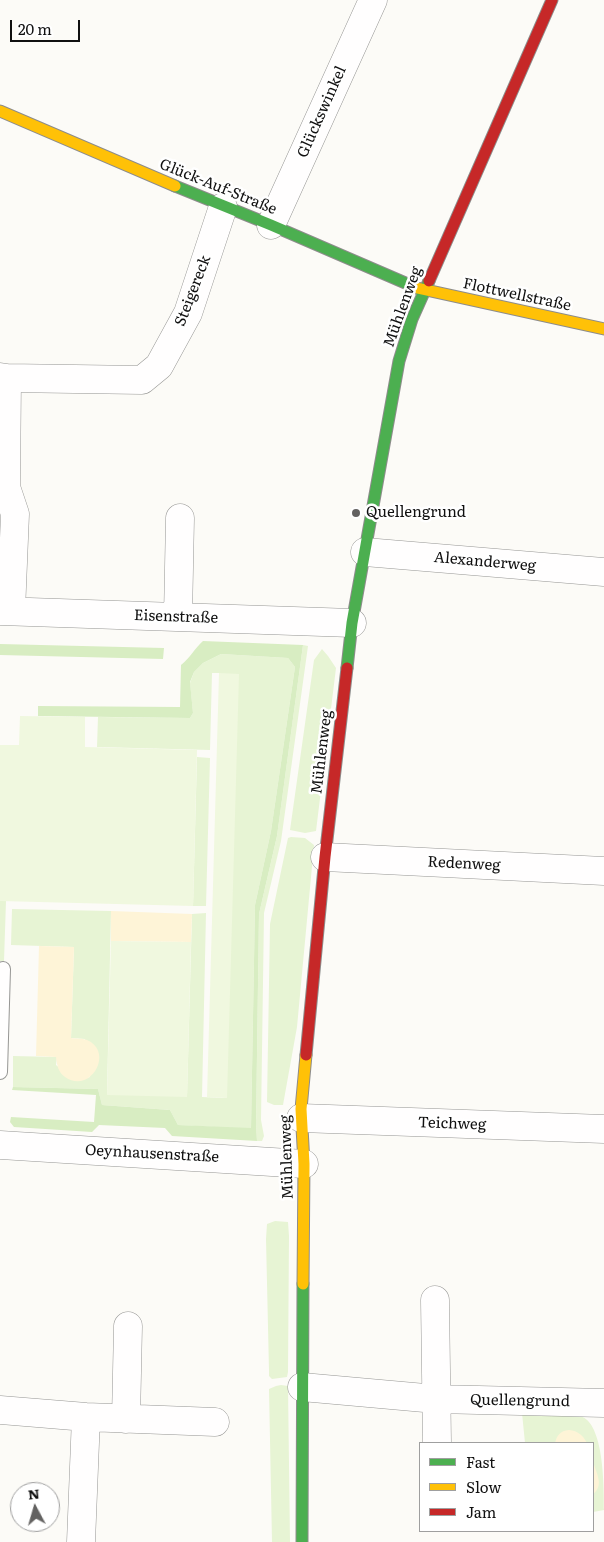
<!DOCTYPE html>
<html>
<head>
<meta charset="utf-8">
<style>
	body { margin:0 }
	#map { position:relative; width:604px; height:1542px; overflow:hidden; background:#fcfbf7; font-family:Literata,serif }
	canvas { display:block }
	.legend { position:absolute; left:419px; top:1442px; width:175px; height:90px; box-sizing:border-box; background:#fff; border:1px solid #9f9f9f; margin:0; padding:6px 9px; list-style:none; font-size:15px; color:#101010 }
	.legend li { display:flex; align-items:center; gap:10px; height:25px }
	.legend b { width:25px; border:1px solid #9f9f9f }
	.north { position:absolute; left:10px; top:1482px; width:50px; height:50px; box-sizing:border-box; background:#fff; border:1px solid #9f9f9f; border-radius:50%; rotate:354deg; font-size:14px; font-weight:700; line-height:20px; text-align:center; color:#101010 }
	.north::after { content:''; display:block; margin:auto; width:18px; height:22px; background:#636261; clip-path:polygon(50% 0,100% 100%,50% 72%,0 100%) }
	.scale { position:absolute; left:10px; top:20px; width:70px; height:22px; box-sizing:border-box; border:2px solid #101010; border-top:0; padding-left:6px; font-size:15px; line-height:18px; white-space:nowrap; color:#101010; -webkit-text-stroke:4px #fff; paint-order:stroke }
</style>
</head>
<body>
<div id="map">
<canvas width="604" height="1542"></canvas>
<ul class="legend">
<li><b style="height:6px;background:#4caf50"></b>Fast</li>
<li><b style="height:6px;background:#ffc107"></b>Slow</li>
<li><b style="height:6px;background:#c62828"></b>Jam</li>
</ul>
<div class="north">N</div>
<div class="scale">20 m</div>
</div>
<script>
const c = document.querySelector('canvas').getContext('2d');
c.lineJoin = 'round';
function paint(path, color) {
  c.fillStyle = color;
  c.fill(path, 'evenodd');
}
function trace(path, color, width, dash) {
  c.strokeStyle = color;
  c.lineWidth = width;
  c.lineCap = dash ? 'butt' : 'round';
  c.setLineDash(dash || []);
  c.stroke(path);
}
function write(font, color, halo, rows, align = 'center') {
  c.font = font + ' Literata,serif';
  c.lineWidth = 5;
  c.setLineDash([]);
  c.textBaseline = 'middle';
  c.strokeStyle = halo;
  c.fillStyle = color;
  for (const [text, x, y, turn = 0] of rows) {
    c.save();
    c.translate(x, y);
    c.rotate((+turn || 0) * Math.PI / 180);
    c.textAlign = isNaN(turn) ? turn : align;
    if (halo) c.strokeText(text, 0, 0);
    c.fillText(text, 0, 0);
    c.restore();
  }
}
paint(new Path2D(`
	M303,645L308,646L281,841L264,913L261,1120L264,1136L262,1141H257L256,1125L259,914L277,836Z
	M322,649L328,656L336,668L316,831L305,833L290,830L314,660Z
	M221,654L288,658L295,667L271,831L255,905L251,1129L178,1125L170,1110L102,1105L98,1089L13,1087V1056L57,1057L56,1065L77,1081L90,1077L85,1039L71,1038L74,947L11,945L12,909L111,911L107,1094L187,1096L192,914L206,913L202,1097L227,1098L219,673H212L210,750L97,747L98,717L190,718L193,713L190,683L194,672L203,663Z
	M197,757L210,758L206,906H193Z
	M291,837L305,838L314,845L297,1027L283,1105H274L267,1102L270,924L288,838Z
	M0,901H6L4,961H0Z
	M275,1221L288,1222L289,1236L288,1372L287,1377L272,1379L269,1376V1371L266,1239L267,1224Z
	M281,1385L288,1386L290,1542H272L269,1389L276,1386Z
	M522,1413C540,1414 563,1412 580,1416C604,1422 604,1486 604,1510L593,1512V1443H525Z`), '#e7f4d4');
paint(new Path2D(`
	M203,641L303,645L277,836L259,914L256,1125L257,1141L172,1136L165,1128L99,1125L92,1132L14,1127L10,1122L11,1117L94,1122L96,1095L12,1090L13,1087L98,1089L102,1105L170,1110L178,1125L251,1128L255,905L271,831L295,667L288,658L221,654L203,663L194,672L190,682L193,713L190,718L38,716V706L180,707L181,665C190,658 195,648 203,641Z
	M0,644L164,648L163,659L0,655Z`), '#d8edc2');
paint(new Path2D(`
	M111,911L192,914L191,942L111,941Z
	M39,946L74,947L71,1038C76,1039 82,1038 87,1040C115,1052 90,1095 65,1077C58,1072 57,1065 56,1057L36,1056Z
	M569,1430C578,1431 583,1435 587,1443H555C557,1435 560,1431 569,1430Z
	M593,1462C597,1474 604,1486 593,1494Z`), '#fef4d7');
paint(new Path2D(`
	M219,673L239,674L227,1098L207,1097Z
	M20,716L85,717V747L197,750L193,906L0,901V745H19Z
	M111,941L191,942L187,1097L107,1095Z`), '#f0f8df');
const lane = new Path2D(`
	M0,1072L3,969`);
const street = new Path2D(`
	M271,225L373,0
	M0,377L7,378L6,487L15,514L11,611
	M7,378L142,380L159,366L188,313L223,207
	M365,552L604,572
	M0,611L352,623
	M178,617L180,518
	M325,857L604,871
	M301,1118L604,1129
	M0,1145L304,1164
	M435,1300L437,1443
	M302,1387L436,1399L604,1403
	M0,1410L86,1417L215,1422
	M126,1419L128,1326
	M81,1542L86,1417`);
const fast = new Path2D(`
	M175,186L271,225L417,288
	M347,668L352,623L399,361L412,319L429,281
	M302,1542L303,1284`);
const slow = new Path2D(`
	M0,111L175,186
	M417,288L604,329
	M303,1284L304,1164L301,1109L306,1055`);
const jam = new Path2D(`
	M429,281L552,0
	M306,1055L325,857L347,668`);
trace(lane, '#969694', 16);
trace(street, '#969694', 29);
trace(fast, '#8d8c8b', 13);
trace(slow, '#8d8c8b', 13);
trace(jam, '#8d8c8b', 13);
trace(lane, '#fffefe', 14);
trace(street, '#fffefe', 28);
trace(fast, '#4caf50', 11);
trace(slow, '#ffc107', 11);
trace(jam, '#c62828', 11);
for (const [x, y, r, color] of [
	[356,513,5,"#636261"]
]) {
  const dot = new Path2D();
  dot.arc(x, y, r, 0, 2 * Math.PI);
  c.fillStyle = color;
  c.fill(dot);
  trace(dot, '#fff', 2);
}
write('15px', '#101010', '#fff', [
	["Glückswinkel",322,112,-66],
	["Glück-Auf-Straße",218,187,22],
	["Steigereck",193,291,-69],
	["Flottwellstraße",517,295,12],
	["Mühlenweg",403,307,-70],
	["Alexanderweg",485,562,5],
	["Eisenstraße",176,617,2],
	["Mühlenweg",322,752,-83],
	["Redenweg",464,864,3],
	["Teichweg",452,1124,2],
	["Oeynhausenstraße",152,1154,3],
	["Mühlenweg",287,1157,-92],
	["Quellengrund",520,1401,1]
]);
write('15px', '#101010', '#fff', [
	["Quellengrund",366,513]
], 'left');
</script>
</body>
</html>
